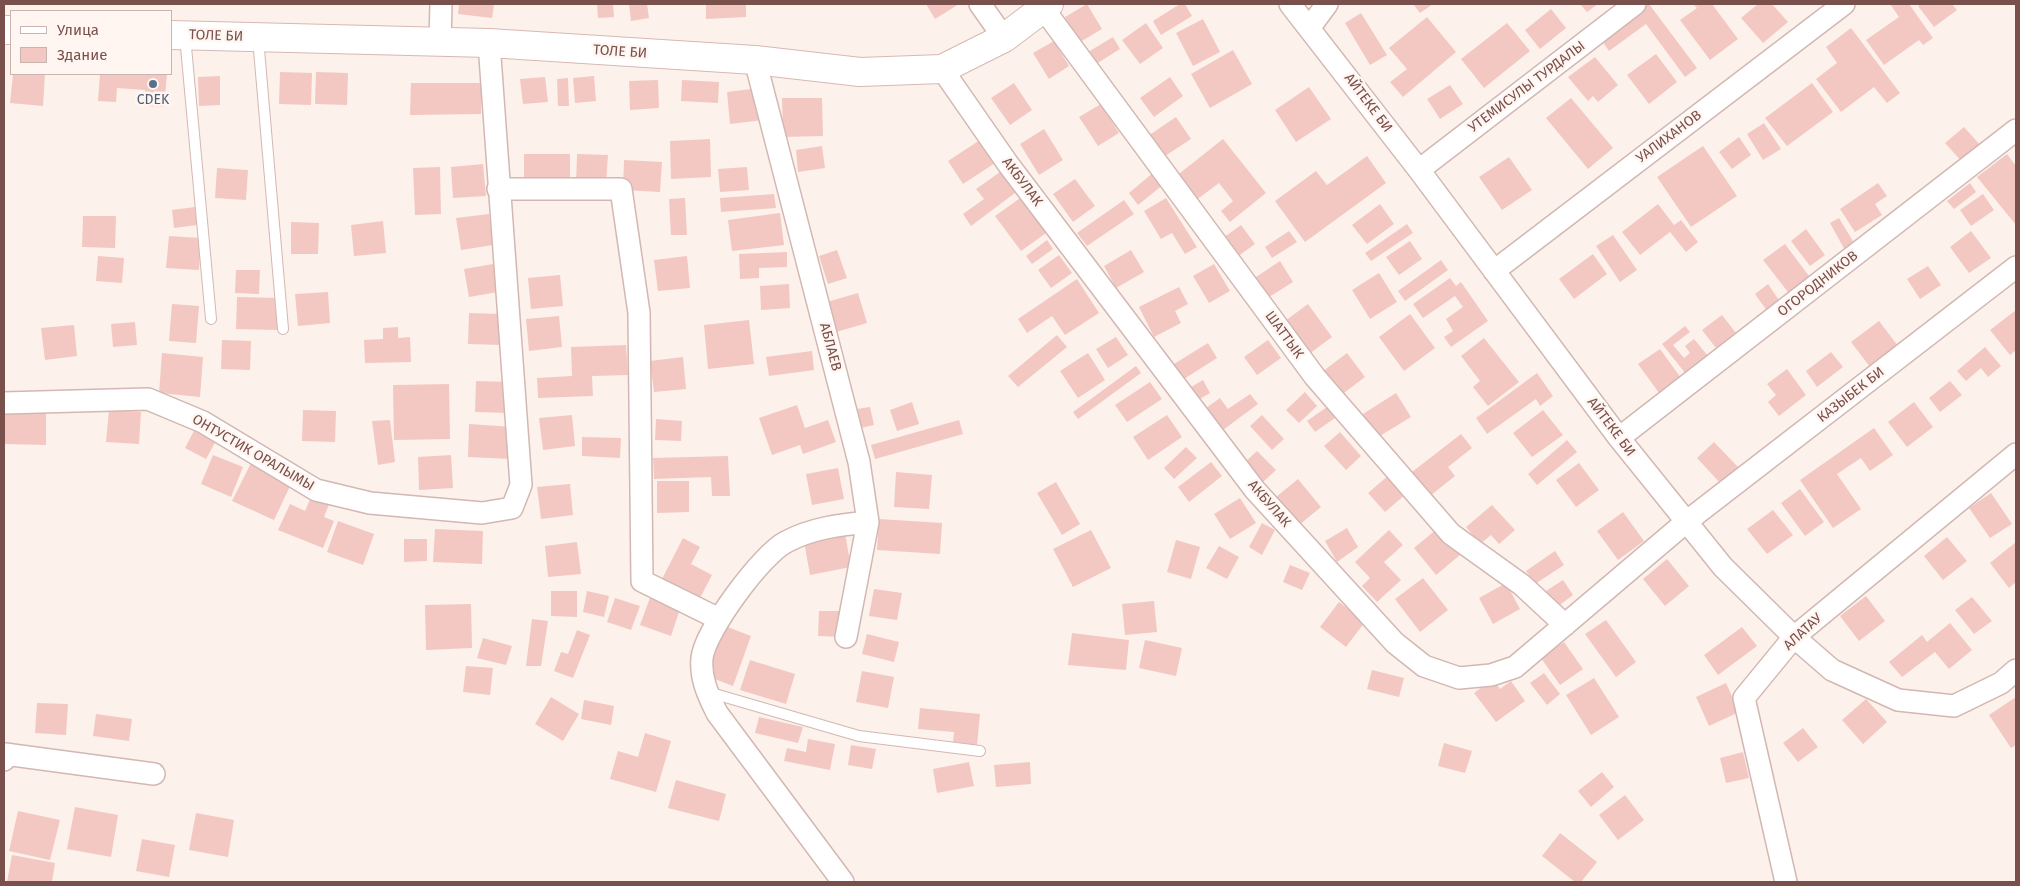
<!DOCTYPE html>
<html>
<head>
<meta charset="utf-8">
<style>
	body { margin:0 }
	#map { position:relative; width:2020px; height:886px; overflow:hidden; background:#fdf1eb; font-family:"Fira Sans",sans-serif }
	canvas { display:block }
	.frame { position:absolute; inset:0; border:5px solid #7a504c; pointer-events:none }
	.legend { position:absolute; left:10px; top:10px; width:162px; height:65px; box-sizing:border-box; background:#fff6f2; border:1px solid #cab4b0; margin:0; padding:6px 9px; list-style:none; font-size:15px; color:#7a504c }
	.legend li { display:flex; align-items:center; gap:10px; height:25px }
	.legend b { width:25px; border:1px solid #cab4b0 }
</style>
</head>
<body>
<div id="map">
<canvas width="2020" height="886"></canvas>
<div class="frame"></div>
<ul class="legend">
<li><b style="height:6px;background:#fff"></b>Улица</li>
<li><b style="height:14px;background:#f3c8c2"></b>Здание</li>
</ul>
</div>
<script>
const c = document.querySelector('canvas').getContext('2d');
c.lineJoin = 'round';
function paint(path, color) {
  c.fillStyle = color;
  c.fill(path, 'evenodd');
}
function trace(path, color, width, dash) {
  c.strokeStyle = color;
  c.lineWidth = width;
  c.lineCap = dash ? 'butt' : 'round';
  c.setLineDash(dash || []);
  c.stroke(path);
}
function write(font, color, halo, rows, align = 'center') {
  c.font = font + ' "Fira Sans",sans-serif';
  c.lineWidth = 5;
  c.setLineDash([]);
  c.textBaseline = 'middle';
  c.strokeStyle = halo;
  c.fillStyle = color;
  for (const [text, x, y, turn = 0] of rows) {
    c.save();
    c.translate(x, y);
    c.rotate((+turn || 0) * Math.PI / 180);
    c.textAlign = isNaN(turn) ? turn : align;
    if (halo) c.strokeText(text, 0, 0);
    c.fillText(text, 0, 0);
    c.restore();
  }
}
paint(new Path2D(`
	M459,4H494L492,18L458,14Z
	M597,4H613L614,17L598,18Z
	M629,4H647L649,18L631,21Z
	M706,4H746V17L706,19Z
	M926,4H959L935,19Z
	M1087,4L1102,29L1080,42L1065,17Z
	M1180,4H1185L1192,16L1161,35L1153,21Z
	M1413,4H1433L1420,13Z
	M1580,4H1598L1587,12Z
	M1646,4H1649L1697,68L1685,77L1646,24L1609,51L1600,38Z
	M1693,4H1712L1738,39L1710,60L1680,20L1697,8Z
	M1758,4H1772L1788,22L1763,43L1741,18Z
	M1890,4H1909L1933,38L1923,45L1919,40L1884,65L1866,40L1899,17Z
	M1921,4H1952L1957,10L1934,27L1918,6Z
	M1551,9L1566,28L1540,49L1525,30Z
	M1361,13L1387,55L1370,65L1345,23Z
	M1427,17L1456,52L1403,97L1390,82L1407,69L1389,48Z
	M1203,19L1220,52L1193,66L1176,33Z
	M1146,23L1163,48L1140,64L1122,40Z
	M1507,23L1530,51L1484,88L1461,59Z
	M1851,28L1900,93L1887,103L1874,87L1841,112L1816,79L1837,63L1826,47Z
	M1113,37L1120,49L1096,64L1088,52Z
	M1054,41L1069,66L1049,79L1033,53Z
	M1233,50L1252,84L1210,108L1191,74Z
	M1656,54L1677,82L1649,104L1627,75Z
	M1595,57L1618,85L1598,102L1593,96L1588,101L1568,77Z
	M280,72L312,73L311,105L279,104Z
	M316,72L348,73L347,105L315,104Z
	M13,74H45L43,106L10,103Z
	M100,74H167L164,107L144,106L145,90L117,88L116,102L98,101Z
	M220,76V105L199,106L198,77Z
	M594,76L596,101L575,103L573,78Z
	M545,77L548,102L523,104L520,79Z
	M1170,77L1183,96L1154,117L1140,98Z
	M568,78L569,106H558L557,79Z
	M658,80L659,108L630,110L629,81Z
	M682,80L719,82L718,103L681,101Z
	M411,83H481V114L410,115Z
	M1014,83L1032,110L1010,125L991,98Z
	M1812,83L1833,112L1787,146L1765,118Z
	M1450,85L1463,104L1440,119L1427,99Z
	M1309,87L1331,119L1296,142L1275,110Z
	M759,88L763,120L730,124L727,92Z
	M782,98H822L823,136L783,137Z
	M1571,98L1613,148L1588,169L1546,118Z
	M1101,104L1119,133L1098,146L1079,117Z
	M1176,117L1191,139L1162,158L1148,136Z
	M1764,123L1781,149L1763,160L1747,134Z
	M1964,127L1981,146L1963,163L1945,143Z
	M1044,129L1063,160L1039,175L1020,144Z
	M1739,137L1751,155L1732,169L1719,152Z
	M710,139L711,177L671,179L670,141Z
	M1223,139L1266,193L1230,222L1221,211L1233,201L1219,183L1195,201L1175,177Z
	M980,140L995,163L963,184L948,161Z
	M822,146L825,168L798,172L796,150Z
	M1703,146L1737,196L1691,227L1657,177Z
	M524,154H570V187L524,188Z
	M577,154L608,155L606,184H576Z
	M2007,154L2016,166V225L1977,177Z
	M1367,156L1386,183L1305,242L1275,201L1316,171L1327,185Z
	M1509,157L1532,190L1502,210L1479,177Z
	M624,160L662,162L660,192L623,190Z
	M483,164L486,196L453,198L451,167Z
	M440,167L441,214L415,215L413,168Z
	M747,167L749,190L720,192L718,169Z
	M217,168L248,170L246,200L215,198Z
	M1000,172L1015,193L971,226L963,214L984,199L976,189Z
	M1154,172L1164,184L1138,205L1129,193Z
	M1075,179L1095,206L1073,222L1053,194Z
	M1878,183L1887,196L1875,204L1882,215L1855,232L1840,209Z
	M1970,183L1976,192L1954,209L1947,201Z
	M774,194L776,208L721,212L720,198Z
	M1983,194L1994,210L1971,226L1960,210Z
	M1023,196L1049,231L1021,251L995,216Z
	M685,198L687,235H671L669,199Z
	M1166,198L1197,247L1185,254L1172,233L1161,239L1144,211Z
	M1124,200L1134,214L1087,246L1077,233Z
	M1380,204L1394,224L1367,244L1352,225Z
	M1658,204L1674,225L1681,220L1698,242L1686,252L1670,232L1640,255L1622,232Z
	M195,207L197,225L174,228L172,210Z
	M780,213L784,245L732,251L728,220Z
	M489,214L493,245L461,250L456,218Z
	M83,216H116L115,248L82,247Z
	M1839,218L1857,248L1847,254L1830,223Z
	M383,221L386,253L354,256L351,225Z
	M291,222L319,223L318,254H291Z
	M1407,224L1413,233L1371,261L1365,253Z
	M1241,225L1255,244L1237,257L1223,238Z
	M1806,229L1825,255L1810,266L1791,241Z
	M1289,231L1297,242L1272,258L1265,247Z
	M1971,231L1991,258L1969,273L1950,247Z
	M1613,235L1637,270L1620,282L1596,246Z
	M169,236L201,238L199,270L166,268Z
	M1047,240L1053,249L1032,264L1026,256Z
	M1410,241L1422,259L1399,275L1386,257Z
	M1785,244L1812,280L1791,296L1763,260Z
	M837,250L847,278L828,284L819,256Z
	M1131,250L1144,272L1116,288L1104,266Z
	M787,252V267L759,268V278L740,279L739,254Z
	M1593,254L1607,274L1574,299L1559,279Z
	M1059,255L1072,273L1051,288L1038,270Z
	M98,256L124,258L122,283L96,281Z
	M687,256L690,288L658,291L654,260Z
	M1441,260L1448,270L1405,301L1398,291Z
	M1280,261L1293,282L1266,299L1253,279Z
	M493,264L498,292L469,297L464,269Z
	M1214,264L1230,291L1209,303L1193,276Z
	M1928,266L1941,285L1920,299L1907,279Z
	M236,270H260L259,294L235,293Z
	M1379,273L1397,302L1370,319L1352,290Z
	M560,275L563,306L531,309L528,278Z
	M1450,278L1456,286L1461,282L1488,321L1451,347L1444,337L1453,331L1446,319L1463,307L1455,296L1423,318L1413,304Z
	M1077,279L1099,313L1065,335L1052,316L1027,333L1018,319Z
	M789,284L790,308L761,310L760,286Z
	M1768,284L1783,306L1770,315L1755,294Z
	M1179,287L1188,304L1175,311L1181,323L1154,337L1139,307Z
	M328,292L330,323L298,326L295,294Z
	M858,293L867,323L836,332L827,302Z
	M237,297L279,298L278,330L236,329Z
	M172,304L199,306L196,343L169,341Z
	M1308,304L1332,337L1309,354L1285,321Z
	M2016,310V350L2010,355L1990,330Z
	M469,313L502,314L501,345L468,344Z
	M1410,314L1435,348L1404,371L1379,337Z
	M1722,315L1736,333L1716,348L1702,330Z
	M559,316L562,347L529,351L526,319Z
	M749,320L754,364L708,369L704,325Z
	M1879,321L1898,346L1870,367L1851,342Z
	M135,322L137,345L113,347L111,324Z
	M74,325L77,356L45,360L41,328Z
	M1685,326L1690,332L1673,345L1684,358L1690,353L1685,346L1694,339L1708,356L1686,374L1662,344Z
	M398,327V338L410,337L411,362L365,363L364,340L383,339V328Z
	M1057,335L1067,347L1018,387L1008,376Z
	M1116,337L1128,355L1108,368L1096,349Z
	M1484,338L1519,382L1488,406L1473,387L1480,381L1461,356Z
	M222,340L251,341L250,370L221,369Z
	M1268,340L1281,358L1257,375L1244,357Z
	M1208,343L1217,358L1184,379L1174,364Z
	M626,345L628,375L592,376L593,396L538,398L537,378L572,376L571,347Z
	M1985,347L2001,366L1988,377L1981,368L1966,381L1957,371Z
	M1660,349L1681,378L1659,393L1638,364Z
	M812,351L814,370L769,376L766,357Z
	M1831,352L1843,367L1817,387L1806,371Z
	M162,353L203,357L200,397L159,393Z
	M1088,353L1105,380L1078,398L1060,371Z
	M1347,353L1365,377L1340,396L1322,372Z
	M683,357L686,389L654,392L650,361Z
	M1136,366L1141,373L1078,419L1073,412Z
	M1787,369L1806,395L1779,416L1768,402L1776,395L1767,384Z
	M1537,373L1553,396L1540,406L1536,399L1487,434L1476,418Z
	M1203,380L1210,393L1193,403L1186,390Z
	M476,381L509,382L508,413L475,412Z
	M1950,381L1962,395L1940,412L1929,398Z
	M1150,382L1162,399L1127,422L1115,405Z
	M449,384L450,439L394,440L393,385Z
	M1305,392L1317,406L1299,423L1286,410Z
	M1396,393L1411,417L1378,437L1363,414Z
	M1250,394L1258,404L1219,433L1202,411L1220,398L1228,409Z
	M912,402L919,424L897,431L890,410Z
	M1914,402L1933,427L1907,447L1888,422Z
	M797,405L805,428L828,420L836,442L803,454L800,445L772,455L759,418Z
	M870,407L874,425L861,428L857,409Z
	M1327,407L1335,418L1315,432L1307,421Z
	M109,410L141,412L139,444L106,442Z
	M303,410L336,411L335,442L302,441Z
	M1543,410L1563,435L1532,457L1513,433Z
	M4,412L46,413V445L4,444Z
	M572,415L575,446L543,450L539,418Z
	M1167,415L1182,437L1148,460L1133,437Z
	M1262,415L1284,439L1272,450L1250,426Z
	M656,419L682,421L681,441L655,440Z
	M390,420L395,462L378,465L372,421Z
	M959,420L963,434L875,459L871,445Z
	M469,424L513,427L511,459L468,457Z
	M196,427L217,439L206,459L185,448Z
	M1874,428L1893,455L1870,471L1861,458L1837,474L1861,509L1833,528L1800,480Z
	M1340,432L1361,456L1346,470L1324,446Z
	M1461,434L1472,448L1448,467L1455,476L1430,496L1412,472Z
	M582,437L621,438L620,458L582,456Z
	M1567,440L1577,452L1537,485L1528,474Z
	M1714,442L1739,468L1721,484L1697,458Z
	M1186,447L1197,458L1174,479L1164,468Z
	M1257,451L1276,470L1263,482L1244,463Z
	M213,455L243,467L231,497L201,484Z
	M451,455L453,488L419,490L418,457Z
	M728,456L730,496H712L711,477L654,479L653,458Z
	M252,461L293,480L274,520L232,501Z
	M1211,462L1222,476L1189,502L1178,487Z
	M1579,463L1599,490L1576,507L1556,480Z
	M838,468L844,499L812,505L806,474Z
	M896,472L932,475L929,509L894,507Z
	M1389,475L1406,494L1385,512L1368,493Z
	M1298,479L1321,507L1299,525L1276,497Z
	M657,481H689V512L657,513Z
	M1056,482L1080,524L1062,535L1037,493Z
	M570,484L573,515L541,519L537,487Z
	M1800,489L1824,522L1805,536L1781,503Z
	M1991,493L2012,524L1990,538L1969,508Z
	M312,495L330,502L324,517L334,521L323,548L278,530L290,504L305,511Z
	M1240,498L1256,523L1230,539L1214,514Z
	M1492,505L1515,530L1499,544L1491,535L1480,544L1466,527Z
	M1773,510L1793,535L1767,554L1747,529Z
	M1623,512L1644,541L1618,560L1597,531Z
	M879,519L942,523L940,554L877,550Z
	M338,521L374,534L363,565L327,552Z
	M1262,523L1275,530L1262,555L1249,547Z
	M1347,528L1358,547L1337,562L1325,541Z
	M1438,528L1460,555L1436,575L1414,548Z
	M435,529L483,531L482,564L433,562Z
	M1091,530L1111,568L1073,587L1053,549Z
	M1389,530L1403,545L1384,562L1401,580L1377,602L1362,586L1370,578L1355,562Z
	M845,533L851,567L810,575L804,541Z
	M1947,537L1967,561L1943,580L1924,556Z
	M683,538L700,547L691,564L712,575L700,598L662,579Z
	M404,539H427V561L404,562Z
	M1176,540L1200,547L1191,579L1167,572Z
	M577,542L581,574L548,577L545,546Z
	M2016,542V582L2009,588L1990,563Z
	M1219,546L1239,557L1227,579L1206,568Z
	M1555,551L1564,565L1535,584L1526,571Z
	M1667,559L1689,586L1665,606L1643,579Z
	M1290,565L1310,573L1302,590L1283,582Z
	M1423,578L1448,610L1420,632L1395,599Z
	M1563,580L1573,595L1557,607L1546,591Z
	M1506,583L1520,609L1493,624L1479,598Z
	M874,589L902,593L897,620L869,616Z
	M551,591H577V617L551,616Z
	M587,591L609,596L604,617L583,612Z
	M651,595L681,606L671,636L640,625Z
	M1866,596L1885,621L1859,641L1840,616Z
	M1972,597L1992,621L1974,634L1955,610Z
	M615,598L640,606L631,630L607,622Z
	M1154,601L1157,632L1125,635L1122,604Z
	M1339,602L1365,622L1346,647L1320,627Z
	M471,604L472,648L426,650L425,605Z
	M819,611H845V637L818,636Z
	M532,619L548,621L541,666H526Z
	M1606,620L1636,662L1616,677L1585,634Z
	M1950,623L1972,650L1949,669L1935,652L1902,677L1889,662L1922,635L1927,642Z
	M725,626L751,636L733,686L707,676Z
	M1742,627L1757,646L1718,675L1704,655Z
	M577,630L590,635L573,678L554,671L561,652L568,654Z
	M1072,633L1129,640L1126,670L1068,665Z
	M867,634L899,642L894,662L862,654Z
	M483,638L512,646L506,665L477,658Z
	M1145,640L1182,648L1176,676L1139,668Z
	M1564,642L1583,669L1560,685L1541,658Z
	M750,660L795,674L786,704L740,690Z
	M466,666L493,668L490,695L463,692Z
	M1372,670L1404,678L1399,697L1367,689Z
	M862,671L894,677L888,708L856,702Z
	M1544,673L1560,694L1547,705L1530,683Z
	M1594,678L1619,717L1591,735L1566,695Z
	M1493,679L1500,689L1511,681L1525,701L1496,722L1474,693Z
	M1726,683L1739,712L1709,726L1696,697Z
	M551,697L579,714L563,741L535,724Z
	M2016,697V745L2011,748L1989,715Z
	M1866,699L1887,722L1863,744L1842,720Z
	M584,700L614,706L611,725L581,719Z
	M37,703L68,704L66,735L35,733Z
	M920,708L980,714L977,745L953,742L954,732L918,729Z
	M96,714L132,719L129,741L93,736Z
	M759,717L803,727L798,743L755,733Z
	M1803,728L1818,747L1798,762L1783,743Z
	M645,733L671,741L656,792L610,779L618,751L638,757Z
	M808,739L835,744L830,770L784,761L787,748L806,752Z
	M1444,743L1472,751L1465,773L1438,766Z
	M851,745L876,749L872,769L848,765Z
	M1743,752L1749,778L1726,783L1720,758Z
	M969,762L974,786L937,793L933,769Z
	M1030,762L1031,784L996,787L994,765Z
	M1602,772L1614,787L1591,807L1578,791Z
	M676,780L726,794L719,821L668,808Z
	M1625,795L1644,820L1618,840L1599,815Z
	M75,807L118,815L111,857L67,849Z
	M18,811L60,820L50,860L9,851Z
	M196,813L234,820L228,857L189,850Z
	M1560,833L1597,862L1581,882H1575L1542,856Z
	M142,839L175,845L169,877L136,871Z
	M12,855L55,863L52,882H7Z`), '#f3c8c2');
const lane = new Path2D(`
	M185,36L211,319
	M258,38L283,329
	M708,692L859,736L980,751`);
const street = new Path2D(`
	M980,4L1004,38
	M1290,4L1419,170L1619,438L1723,567L1794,637L1832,670L1898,700L1954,706L2001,683L2016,670
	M1043,8L1315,377L1451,534L1522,585L1565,625
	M1310,27L1327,4
	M440,42L441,4
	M755,60L859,462L868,522L846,637
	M942,69L1008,164L1255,490L1395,643L1424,666L1459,678L1491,675L1515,667L1686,522L2016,267
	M1419,170L1635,4
	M498,189H621L639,313L642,581L719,619
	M1494,271L1844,4
	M4,403L148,399L203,422L316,490L370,503L482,513L512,508L521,485L489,43
	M1619,438L2016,130
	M4,760L5,754L154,774
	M843,882L717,713C708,695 700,678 702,658C705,631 762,554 786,542C812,528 839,525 868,522
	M1786,882L1744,698L1794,637L2016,454`);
const secondary = new Path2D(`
	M4,30H11
	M171,35L489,43L755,60L860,72L942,69L1004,38L1049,4`);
trace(lane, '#d3b7b2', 12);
trace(street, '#d3b7b2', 24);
trace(secondary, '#d8b8b2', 30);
trace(lane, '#fff', 10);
trace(street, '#fff', 21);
trace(secondary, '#fff', 28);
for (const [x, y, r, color] of [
	[153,84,5,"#5c6f8a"]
]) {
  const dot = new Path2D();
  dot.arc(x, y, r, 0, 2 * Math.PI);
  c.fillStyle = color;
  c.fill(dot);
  trace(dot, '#fff6f2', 2);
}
write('14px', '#7a504c', '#fff6f2', [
	["ТОЛЕ БИ",216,36,2],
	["ТОЛЕ БИ",620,52,4],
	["УТЕМИСУЛЫ ТУРДАЛЫ",1527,87,-37],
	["АЙТЕКЕ БИ",1368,103,53],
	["УАЛИХАНОВ",1669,137,-37],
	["АКБУЛАК",1022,182,53],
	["ОГОРОДНИКОВ",1818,284,-38],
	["ШАТТЫК",1284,335,54],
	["АБЛАЕВ",830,347,75],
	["КАЗЫБЕК БИ",1851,395,-38],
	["АЙТЕКЕ БИ",1611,427,53],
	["ОНТУСТИК ОРАЛЫМЫ",253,453,30],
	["АКБУЛАК",1269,504,49],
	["АЛАТАУ",1803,632,-43]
]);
write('14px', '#4e5e75', '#fff6f2', [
	["CDEK",153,100]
]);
</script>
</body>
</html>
